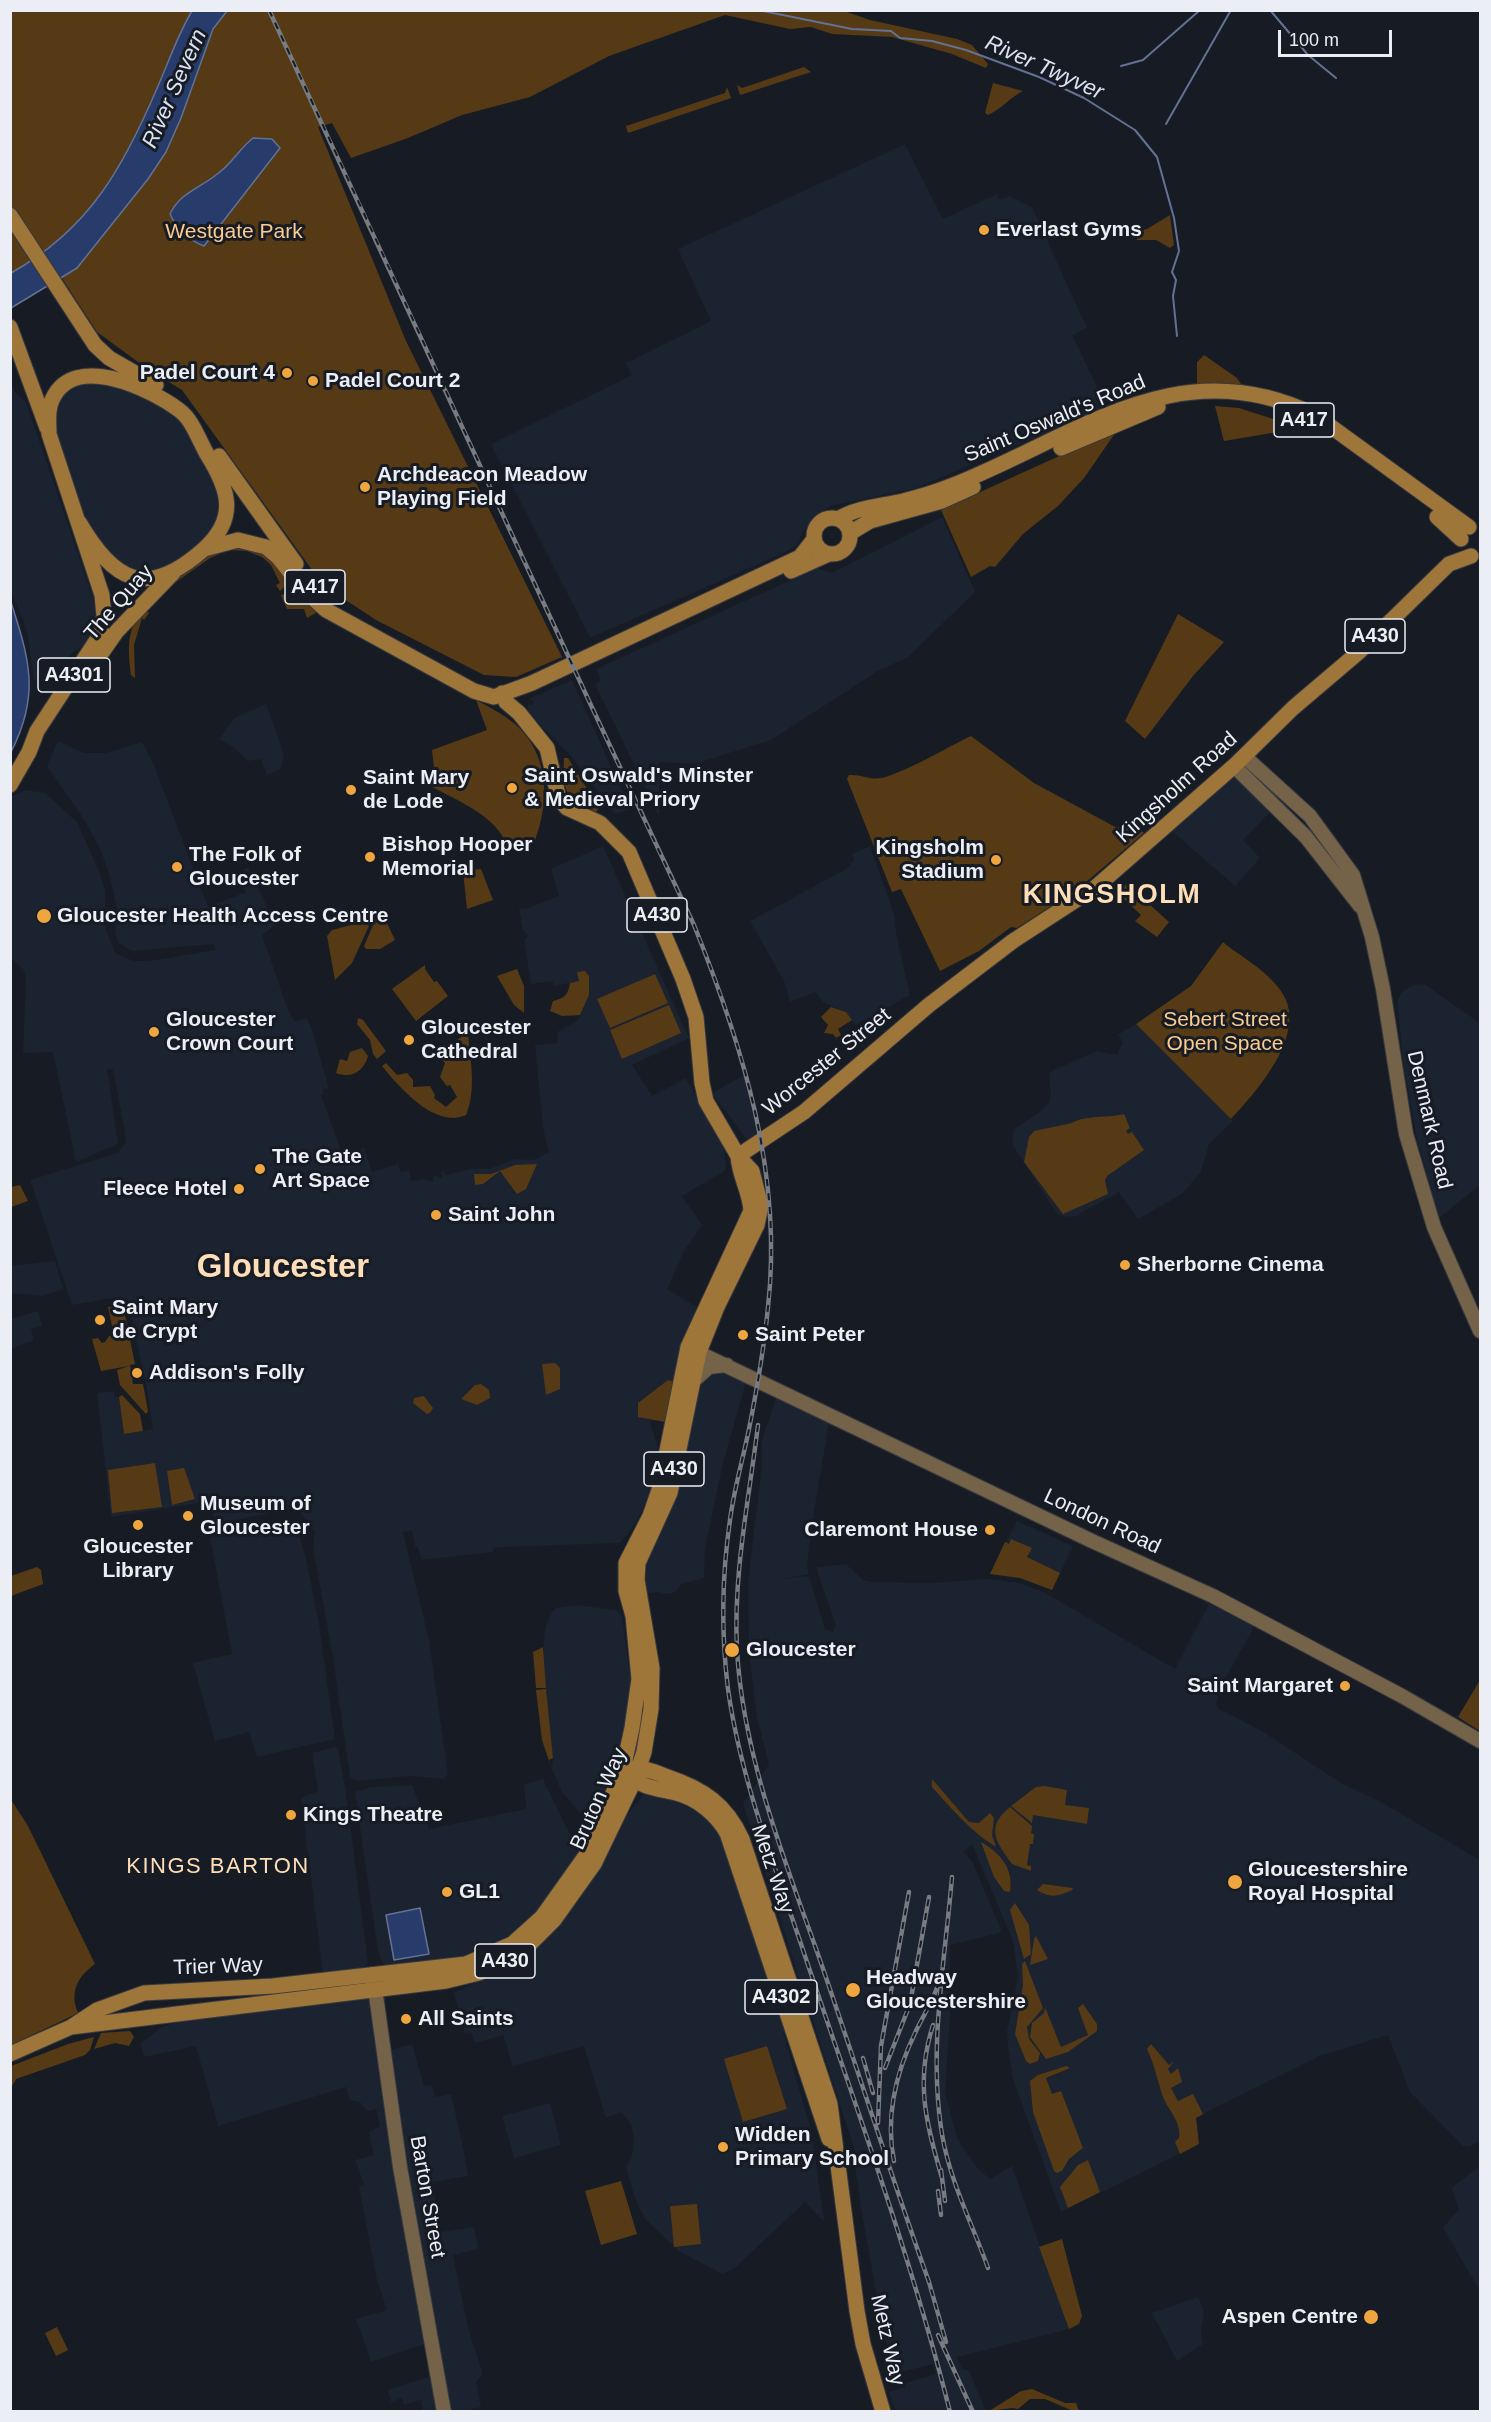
<!DOCTYPE html>
<html>
<head>
<meta charset="utf-8">
<style>
	body { margin:0 }
	#map { position:relative; width:1491px; height:2422px; overflow:hidden; background:#171c24; font-family:Helvetica,sans-serif }
	canvas { display:block }
	.frame { position:absolute; inset:0; border:12px solid #ebeef5; pointer-events:none }
	.scale { position:absolute; left:1278px; top:30px; width:114px; height:27px; box-sizing:border-box; border:3px solid #ebeef5; border-top:0; padding-left:8px; font-size:18px; line-height:21px; white-space:nowrap; color:#ebeef5; -webkit-text-stroke:4px #171c24; paint-order:stroke }
</style>
</head>
<body>
<div id="map">
<canvas width="1491" height="2422"></canvas>
<div class="frame"></div>
<div class="scale">100 m</div>
</div>
<script>
const c = document.querySelector('canvas').getContext('2d');
c.lineJoin = 'round';
function paint(path, color) {
  c.fillStyle = color;
  c.fill(path, 'evenodd');
}
function trace(path, color, width, dash) {
  c.strokeStyle = color;
  c.lineWidth = width;
  c.lineCap = dash ? 'butt' : 'round';
  c.setLineDash(dash || []);
  c.stroke(path);
}
function write(font, color, halo, rows, align = 'center') {
  c.font = font + ' Helvetica,sans-serif';
  c.lineWidth = 6;
  c.setLineDash([]);
  c.textBaseline = 'middle';
  c.strokeStyle = halo;
  c.fillStyle = color;
  for (const [text, x, y, turn = 0] of rows) {
    c.save();
    c.translate(x, y);
    c.rotate((+turn || 0) * Math.PI / 180);
    c.textAlign = isNaN(turn) ? turn : align;
    if (halo) c.strokeText(text, 0, 0);
    c.fillText(text, 0, 0);
    c.restore();
  }
}
paint(new Path2D(`
	M905,144L943,219L997,194L1000,200L1009,196L1032,207L1087,328L1072,335L1107,407L916,488L830,506L812,520L802,533L799,543L786,552L590,638L491,444L632,375L626,363L711,321L678,249Z
	M90,377L180,410L223,482L215,535L150,579L100,554L58,460L53,397Z
	M10,381L15,392L26,402L93,598L96,614L95,628L88,642L34,681L27,631L11,590Z
	M942,517L975,592L908,657L878,671L771,740L694,764L659,762V816L595,684L601,680L596,669L817,568L832,573Z
	M572,680L630,809L615,814L571,756L527,712L528,704L533,705L534,701L529,699Z
	M266,704L284,754L281,769L267,775L261,759L248,761L235,748L219,739L234,718Z
	M58,741L84,753H106L142,742L155,768L208,907L246,892L235,875L248,867L276,925L262,935L286,1004L294,1022L307,1018L312,1030L329,1088L323,1089L324,1093L321,1095L343,1156L364,1148L372,1172L398,1164L401,1172L409,1170L411,1181L424,1179L433,1182L434,1175L443,1179L441,1172L444,1171L446,1175L471,1169H489L514,1159L533,1160L549,1152L543,1128L535,1045L558,1043L557,1032L578,1020L589,995L585,971L577,972L579,981L554,986L553,981L531,984L524,940L528,936L523,930L519,909L528,908L559,896L551,869L603,846L689,1038L632,1065L652,1096L686,1078L724,1147L726,1170L682,1196L702,1225L684,1251L667,1289L700,1309L670,1423L654,1420L650,1422L659,1451L651,1492L635,1524L620,1543L505,1547L493,1548V1552L422,1560L417,1546H415L412,1531L403,1532L429,1640L448,1775L443,1779L411,1776L358,1781L350,1777L332,1652L313,1548L315,1532L301,1513L291,1509L215,1524L211,1501L111,1517L97,1393L114,1391L115,1397H119L124,1434L153,1429L146,1384L127,1298L106,1299L72,1305L30,1180L118,1153L126,1141L124,1127L113,1070L107,1068L118,1144L76,1162L53,1052L23,1053L26,976L23,969L10,957V797L26,790L45,793L77,822L100,873L105,890L106,929L115,953L134,961H149L216,950L214,944L133,951L118,943L115,932L117,909L109,873L100,849L85,821L47,766Z
	M1232,777H1236L1272,810L1243,840L1260,858L1235,886L1172,831Z
	M870,846L894,914L897,938L910,995L855,1025L846,1012L823,1002L816,992L790,1002L784,981L750,921L848,868L854,860L852,854Z
	M1424,984L1480,1023V1185L1439,1218L1417,1139L1404,1068L1397,1000L1403,991L1413,985Z
	M1136,1024L1233,1121L1209,1144L1201,1172L1182,1194L1138,1219L1119,1192L1076,1216L1065,1217L1057,1214L1012,1144L1014,1129L1040,1112L1049,1102L1051,1094L1049,1074L1054,1070L1097,1051L1117,1055L1123,1043L1118,1034Z
	M744,1075L757,1134L747,1140L712,1093Z
	M55,1261L63,1289L42,1296L11,1293V1266Z
	M38,1311L42,1326L31,1329L34,1340L11,1349V1319Z
	M699,1352L748,1375L723,1463L705,1548L704,1578L681,1584L675,1592L668,1594L657,1592L640,1595L637,1580Z
	M776,1398L829,1423L814,1512L807,1566L809,1574L780,1579L809,1576L825,1629L833,1632L836,1626L816,1567L846,1564L863,1580L873,1582L932,1583L987,1579L1019,1583L1044,1592L1175,1669L1213,1596L1258,1620L1219,1690L1216,1705L1219,1709L1262,1731L1341,1783L1381,1802L1480,1860V2141L1469,2147L1463,2146L1410,2092L1388,2035L1320,2056L1196,2117L1199,2144L1061,2212L1013,2079L1008,2048L1007,2031L1018,1977L1013,1941L972,1844L963,1852L972,1861L1002,1932L950,1945V2016L945,2092L957,2138L977,2168L990,2179L1012,2166L1069,2329L957,2357L962,2369L969,2371L986,2411H896L889,2392L905,2387V2383L936,2374L933,2364L897,2373L884,2336L861,2208L855,2166L859,2164L743,1804L769,1764L757,1718L749,1652L748,1582L761,1473L762,1441Z
	M290,1520L295,1522L306,1558L319,1624L335,1739L257,1757L249,1732L215,1741L193,1663L232,1654L210,1537Z
	M1017,1521L1073,1546L1052,1590L1020,1578L990,1574Z
	M576,1605L616,1610L622,1616L631,1683L627,1722L615,1771L589,1836L581,1823L585,1819L562,1792L551,1767L553,1765L543,1658L545,1628L551,1613L556,1608Z
	M335,1747L338,1749L346,1793L368,1963L361,1970L323,1975L301,1798L318,1791L312,1753Z
	M543,1779L579,1853L530,1925L482,1954L388,1967L382,1962L378,1952L355,1792L371,1787L412,1785L429,1829L526,1809L524,1784Z
	M645,1793L680,1803L701,1814L713,1825L723,1842L786,2031L783,2032L812,2134L824,2221L805,2202L737,2266L723,2274L680,2252L646,2220L637,2204L626,2168L632,2155L634,2139L631,2124L621,2112L606,2118L584,2046L513,2066L503,2035L475,2043L471,2032L465,2034L454,1993L477,1981L563,1919L599,1867L624,1818Z
	M367,1996L373,2004L427,2343L371,2362L356,2319L387,2310L377,2281L359,2186L364,2184L355,2160L374,2155L369,2132L380,2126L376,2109L367,2111L360,2102L350,2100L346,2087L218,2126L196,2046L145,2057L140,2044L160,2028L181,2020Z
	M412,2044L424,2086L432,2085L435,2097L451,2094L464,2152L468,2176L433,2182L440,2232L474,2227L478,2249L453,2255L469,2332L483,2374L476,2382L481,2407L471,2409V2411H450L402,2144L390,2050Z
	M550,2103L561,2145L514,2158L502,2116Z
	M1480,2166V2291L1443,2228L1459,2209L1451,2188Z
	M1198,2297L1204,2311L1201,2332L1203,2344L1177,2361L1152,2313Z
	M435,2375L441,2411L423,2410L421,2400L404,2405L402,2398L391,2402L388,2390Z`), '#1b2230');
paint(new Path2D(`
	M11,11H192C178,34 169,61 158,86C124,166 90,229 11,273Z
	M211,11H844L870,20L957,39L972,45L988,64L986,68L952,54L892,37L832,34L811,27L790,29L725,15L609,56L530,97L462,115L408,138L351,158L332,123L318,127L406,341L562,657L516,677L484,675L376,620L323,585L182,390L149,370L97,332L54,266L121,192Z
	M804,67L811,72L740,95L737,85L742,88Z
	M993,83L1023,91C1009,98 1003,108 988,115L985,113Z
	M727,87L731,98L628,133L626,126L725,93Z
	M1170,215L1174,245L1170,248L1156,240H1137L1135,232L1147,229Z
	M1204,355L1237,378L1241,384H1197V362Z
	M1215,406L1239,408L1301,428L1224,441Z
	M1118,429L1084,478L1058,506L1023,534L995,567L990,566L971,577L941,510Z
	M235,545L264,552L288,577L286,585L280,591L276,585L280,583L271,565L262,557L247,551L229,550L210,558L169,587L147,611L149,613L144,620L142,618L134,645L135,678L131,675C129,660 127,643 132,629C140,606 191,563 213,552C220,549 228,548 235,545Z
	M288,593H302L374,642L317,612L307,618L304,609H287L281,595Z
	M1178,614L1224,642L1193,676L1145,739L1125,721Z
	M476,700C489,707 503,714 515,724C549,753 550,801 535,840L516,850L508,849C499,814 450,798 421,781L434,768L432,750L487,730Z
	M971,736L1034,783L1117,828L1128,819L1144,833L1079,888L1017,928L1011,927L979,951L940,971L901,889L892,892L847,779L849,775C860,774 870,780 881,778C900,775 950,746 971,736Z
	M564,758H568L599,808L596,812C564,799 563,791 564,758Z
	M481,869L493,900L467,909L463,871Z
	M1127,884L1169,922L1157,937L1135,921L1141,915L1123,898L1128,893L1123,888Z
	M383,915L395,940L380,949H366L364,946L377,916Z
	M366,921L369,926L352,963L335,980L327,936L332,930Z
	M1223,942C1239,956 1267,970 1281,991C1310,1032 1257,1091 1231,1119L1136,1024L1191,986Z
	M425,965V969L434,982L437,981L448,996L416,1021L392,989Z
	M517,969L524,986V1013L514,1005L497,976Z
	M585,971L589,976V995L580,1015L562,1016L550,1011L553,1001C565,998 568,995 570,983L579,981L577,972Z
	M655,974L668,1003L610,1028L597,999Z
	M669,1005L681,1033L622,1059L610,1030Z
	M831,1007L846,1012L852,1020L838,1029L841,1035L836,1038L833,1034L824,1033L828,1025L821,1017Z
	M358,1018L363,1020L386,1051L377,1059L373,1054L370,1040L357,1024Z
	M468,1032C470,1059 477,1089 466,1115C435,1129 399,1087 382,1066L386,1063L397,1075L407,1073L413,1080V1087L430,1086L435,1095L434,1098L446,1107L457,1097L450,1085L447,1086L440,1077L445,1063L434,1053L442,1047H448Z
	M362,1048L368,1056C364,1071 352,1079 336,1073L340,1059L347,1061L350,1052Z
	M1124,1114L1130,1128L1126,1131L1128,1134L1132,1132L1144,1150L1107,1176L1105,1180L1108,1194L1063,1214L1024,1162L1029,1137L1034,1131L1072,1123C1085,1115 1109,1118 1124,1114Z
	M537,1164L526,1189L517,1194L500,1171L483,1184L475,1185L474,1174H491L515,1165Z
	M20,1185L28,1201L11,1207V1187Z
	M123,1306L135,1364L130,1365L133,1384H143L148,1411L146,1414L120,1385L117,1370L129,1366L101,1371L92,1339L98,1338L102,1343L105,1342L109,1336L114,1335L108,1307Z
	M555,1363L560,1368V1389L546,1395L542,1364Z
	M668,1380L679,1383L670,1423L638,1417V1403Z
	M481,1384L489,1390L490,1398L477,1405L461,1399L475,1385Z
	M122,1395L140,1414L143,1431L124,1434L119,1397Z
	M424,1396L433,1408L430,1413L427,1414L413,1403L414,1398Z
	M155,1463L162,1507L112,1513L108,1470Z
	M184,1468L195,1499L172,1505L167,1471Z
	M1011,1539L1032,1548L1027,1557L1060,1573L1052,1590L1020,1578L990,1574L1005,1542L1009,1544Z
	M37,1567L41,1570L43,1584L11,1596V1576Z
	M543,1647L546,1688H536L533,1652Z
	M1480,1680V1731L1458,1717Z
	M546,1689L553,1758L549,1760L551,1767L542,1740L536,1690Z
	M932,1779L969,1822L979,1823L990,1813L994,1818L992,1835L996,1847C970,1831 952,1809 932,1787Z
	M1045,1786L1067,1790L1065,1805L1089,1808L1087,1824L1033,1815L1032,1823L1011,1806L1036,1787Z
	M10,1798L28,1826L95,1964C78,1976 69,1992 78,2013L11,2045Z
	M1010,1807L1032,1826L1031,1833L1034,1834L1033,1844H1030L1027,1865L1031,1866V1871L1012,1864C996,1842 985,1827 1010,1807Z
	M981,1842C1000,1853 1014,1868 1010,1892L1004,1891L994,1877Z
	M1043,1884L1073,1888L1072,1890C1059,1896 1051,1899 1037,1890Z
	M1015,1903L1029,1925L1031,1954L1024,1959L1010,1910Z
	M1036,1936L1048,1959L1030,1965L1034,1939Z
	M1025,1961L1043,2008L1027,2027L1029,2039L1040,2053L1038,2061L1030,2064L1026,2061L1015,2034L1023,1985L1022,1964Z
	M1083,2004L1097,2024V2031L1068,2052L1046,2059L1030,2037L1032,2023L1044,2013L1045,2007L1061,2047L1088,2035L1078,2008Z
	M130,2031L134,2037L129,2046L115,2043L94,2049L101,2033Z
	M94,2037L90,2050L85,2055L16,2079L11,2088V2066L68,2044Z
	M1151,2044L1169,2065L1174,2061L1168,2069L1171,2074L1178,2068L1182,2082L1171,2088L1178,2101L1193,2094L1203,2114L1196,2118L1199,2144L1180,2154L1175,2142L1179,2138C1182,2121 1167,2110 1162,2094C1157,2078 1154,2064 1147,2049Z
	M767,2046L787,2109L743,2122L724,2059Z
	M1066,2066L1070,2068L1046,2078L1052,2094L1061,2091L1083,2148L1069,2159L1062,2171L1057,2173L1054,2171L1033,2112L1030,2081L1038,2075Z
	M1088,2160L1100,2192L1068,2208L1060,2187L1078,2165Z
	M621,2181L637,2234L601,2245L585,2191Z
	M697,2204L701,2244L674,2247L670,2206Z
	M1062,2239L1082,2316L1079,2324L1069,2329L1039,2247Z
	M57,2327L68,2350L56,2356L45,2333Z
	M1032,2389L1065,2403H1076L1079,2411H1073L1045,2399H1030L1018,2409L1013,2408L989,2411L1021,2391Z`), '#553a15');
const water = new Path2D(`
	M192,11H227L213,29L181,118L166,152L148,179L77,268L11,308V273C90,229 124,166 158,86C169,61 178,34 192,11Z
	M253,138L272,139L280,148L204,246C188,240 177,230 170,214C180,193 198,189 216,175C231,165 239,149 253,138Z
	M10,599C29,658 41,694 11,752Z
	M420,1908L429,1954L394,1960L386,1915Z`);
paint(water, '#283c6b');
trace(water, '#627194', 1.5);
trace(new Path2D(`
	M758,10L852,29L891,31L900,38L932,41L966,50L1039,77L1084,98L1135,130L1157,157L1174,218L1179,251L1172,272L1176,280L1173,296L1177,336
	M1270,10L1308,55L1336,78
	M1121,66L1143,60L1200,10
	M1166,124L1231,10`), '#627194', 2);
const secondary = new Path2D(`
	M1244,756L1310,816L1353,875L1372,937L1383,989L1406,1134L1434,1227L1480,1331
	M1234,766L1306,837L1360,906
	M689,1348L1092,1541L1213,1596L1402,1696L1480,1741
	M691,1383L709,1367L727,1365
	M373,1974L400,2167L444,2412`);
const primary = new Path2D(`
	M10,215L95,345L109,358L156,385
	M10,327L47,428
	M1061,448L1158,407
	M219,456L296,564
	M1437,517L1461,539
	M814 536a18 18 0 1 1 36 0a18 18 0 1 1-36 0Z
	M838,519C857,507 882,506 903,501C919,497 936,492 951,486C1076,437 1177,348 1315,415L1469,527
	M850,533L870,521L942,501L973,487
	M204,549L238,540L266,547L278,557L305,591L326,610L474,691L494,697L532,683L800,557L814,539
	M791,571L829,554
	M89,671L117,631L173,573
	M10,785L29,752L37,731L100,635L104,616L102,595L49,434C49,421 47,409 53,398C75,352 151,389 179,410C193,420 199,441 208,456C229,490 238,518 204,549C147,600 114,582 79,522
	M738,1156L804,1112L929,1005L1013,941L1096,887L1234,766L1293,708L1360,651L1449,564L1471,556
	M632,1768C644,1767 657,1773 668,1777C703,1789 726,1804 742,1839L830,2104L857,2311L863,2344L883,2412
	M629,1775C641,1788 660,1789 676,1793C697,1798 717,1815 727,1833L829,2139
	M71,2027L446,1981L479,1973L504,1962L530,1944L554,1920L594,1864L634,1781L644,1752L651,1709L652,1668L637,1580L638,1563L670,1493L699,1352L717,1307L757,1225L761,1206L752,1171L738,1156L706,1101L702,1083L696,1017L683,979L629,852L600,823L567,808L559,799L547,748L519,713L506,702L502,693
	M10,2054L71,2027L97,2010L144,1993L273,1986L466,1964L512,1944L542,1917L589,1851L623,1769L632,1728L639,1679L633,1616L626,1591V1563L650,1516L659,1490L688,1347L751,1211C750,1191 739,1176 738,1156`);
trace(secondary, '#373940', 16);
trace(primary, '#373940', 17);
trace(secondary, '#746249', 14);
trace(primary, '#9f7639', 15);
const rail = new Path2D(`
	M269,10C412,314 550,621 694,925C743,1047 783,1174 768,1307C764,1348 757,1389 749,1429C743,1459 734,1489 730,1520C722,1575 721,1633 728,1689C740,1775 772,1859 800,1941C852,2097 910,2252 950,2412
	M758,1425C749,1500 733,1573 737,1650C743,1756 785,1861 820,1960C857,2067 891,2176 929,2282L946,2342
	M952,1877C945,1961 928,2049 942,2134C950,2182 972,2223 988,2268
	M933,2025C915,2082 926,2123 942,2178
	M863,2058L873,2093
	M885,2068L910,2004L929,1897
	M878,2123L881,2046L909,1892
	M894,2161C885,2116 896,2072 916,2031C923,2016 933,2001 938,1985
	M941,2170L945,2201
	M938,2191L941,2215
	M938,2335L973,2412`);
trace(rail, '#777b82', 4.5);
trace(rail, '#171c24', 2, [7]);
for (const [x, y, r, color] of [
	[984,230,6,"#f0a63e"],
	[287,373,6,"#f0a63e"],
	[313,381,6,"#f0a63e"],
	[365,487,6,"#f0a63e"],
	[512,788,6,"#f0a63e"],
	[351,790,6,"#f0a63e"],
	[370,857,6,"#f0a63e"],
	[996,860,6,"#f0a63e"],
	[177,867,6,"#f0a63e"],
	[44,916,8,"#f0a63e"],
	[154,1032,6,"#f0a63e"],
	[409,1040,6,"#f0a63e"],
	[260,1169,6,"#f0a63e"],
	[239,1189,6,"#f0a63e"],
	[436,1215,6,"#f0a63e"],
	[1125,1265,6,"#f0a63e"],
	[100,1320,6,"#f0a63e"],
	[743,1335,6,"#f0a63e"],
	[137,1373,6,"#f0a63e"],
	[188,1516,6,"#f0a63e"],
	[138,1525,6,"#f0a63e"],
	[990,1530,6,"#f0a63e"],
	[732,1650,8,"#f0a63e"],
	[1345,1686,6,"#f0a63e"],
	[291,1815,6,"#f0a63e"],
	[1235,1882,8,"#f0a63e"],
	[447,1892,6,"#f0a63e"],
	[853,1990,8,"#f0a63e"],
	[406,2019,6,"#f0a63e"],
	[723,2147,6,"#f0a63e"],
	[1371,2317,8,"#f0a63e"]
]) {
  const dot = new Path2D();
  dot.arc(x, y, r, 0, 2 * Math.PI);
  c.fillStyle = color;
  c.fill(dot);
  trace(dot, '#171c24', 2);
}
for (const [x, y, w] of [
	[1304,420,60],
	[315,587,60],
	[1375,636,60],
	[74,675,72],
	[657,915,60],
	[674,1469,60],
	[505,1961,60],
	[781,1997,72]
]) {
  const box = new Path2D();
  box.roundRect(x - w / 2, y - 17, w, 34, 4.5);
  c.fillStyle = '#171c24';
  c.fill(box);
  trace(box, '#ebeef5', 1.5);
}
write('bold 20px', '#ebeef5', null, [
	["A417",1304,420],
	["A417",315,587],
	["A430",1375,636],
	["A4301",74,675],
	["A430",657,915],
	["A430",674,1469],
	["A430",505,1961],
	["A4302",781,1997]
]);
write('bold 21px', '#ebeef5', '#171c24', [
	["Everlast Gyms",996,230],
	["Padel Court 4",275,373,"right"],
	["Padel Court 2",325,381],
	["Archdeacon Meadow",377,475],
	["Playing Field",377,499],
	["Saint Oswald's Minster",524,776],
	["& Medieval Priory",524,800],
	["Saint Mary",363,778],
	["de Lode",363,802],
	["Bishop Hooper",382,845],
	["Memorial",382,869],
	["Kingsholm",984,848,"right"],
	["Stadium",984,872,"right"],
	["The Folk of",189,855],
	["Gloucester",189,879],
	["Gloucester Health Access Centre",57,916],
	["Gloucester",166,1020],
	["Crown Court",166,1044],
	["Gloucester",421,1028],
	["Cathedral",421,1052],
	["The Gate",272,1157],
	["Art Space",272,1181],
	["Fleece Hotel",227,1189,"right"],
	["Saint John",448,1215],
	["Sherborne Cinema",1137,1265],
	["Saint Mary",112,1308],
	["de Crypt",112,1332],
	["Saint Peter",755,1335],
	["Addison's Folly",149,1373],
	["Museum of",200,1504],
	["Gloucester",200,1528],
	["Claremont House",978,1530,"right"],
	["Gloucester",138,1547,"center"],
	["Library",138,1571,"center"],
	["Gloucester",746,1650],
	["Saint Margaret",1333,1686,"right"],
	["Kings Theatre",303,1815],
	["Gloucestershire",1248,1870],
	["Royal Hospital",1248,1894],
	["GL1",459,1892],
	["Headway",866,1978],
	["Gloucestershire",866,2002],
	["All Saints",418,2019],
	["Widden",735,2135],
	["Primary School",735,2159],
	["Aspen Centre",1358,2317,"right"]
], 'left');
write('21px', '#fbcb90', '#171c24', [
	["Westgate Park",234,232],
	["Sebert Street",1225,1020],
	["Open Space",1225,1044]
]);
write('21px', '#ebeef5', '#171c24', [
	["Saint Oswald's Road",1055,419,-23],
	["The Quay",119,603,-49],
	["Kingsholm Road",1177,788,-42],
	["Worcester Street",827,1062,-39],
	["Denmark Road",1429,1120,77],
	["London Road",1102,1522,25],
	["Bruton Way",599,1799,-66],
	["Metz Way",772,1869,71],
	["Trier Way",218,1967,-2],
	["Barton Street",427,2197,80],
	["Metz Way",887,2340,77]
]);
write('italic 22px', '#dbe3f2', '#171c24', [
	["River Twyver",1044,68,24],
	["River Severn",175,89,-66]
]);
c.letterSpacing = '1.5px';
write('22px', '#fddeb9', '#171c24', [
	["KINGS BARTON",218,1867]
]);
c.letterSpacing = '0px';
c.letterSpacing = '1.5px';
write('bold 27px', '#fddeb9', '#171c24', [
	["KINGSHOLM",1112,896]
]);
c.letterSpacing = '0px';
write('bold 33px', '#fddeb9', '#171c24', [
	["Gloucester",283,1268]
]);
</script>
</body>
</html>
